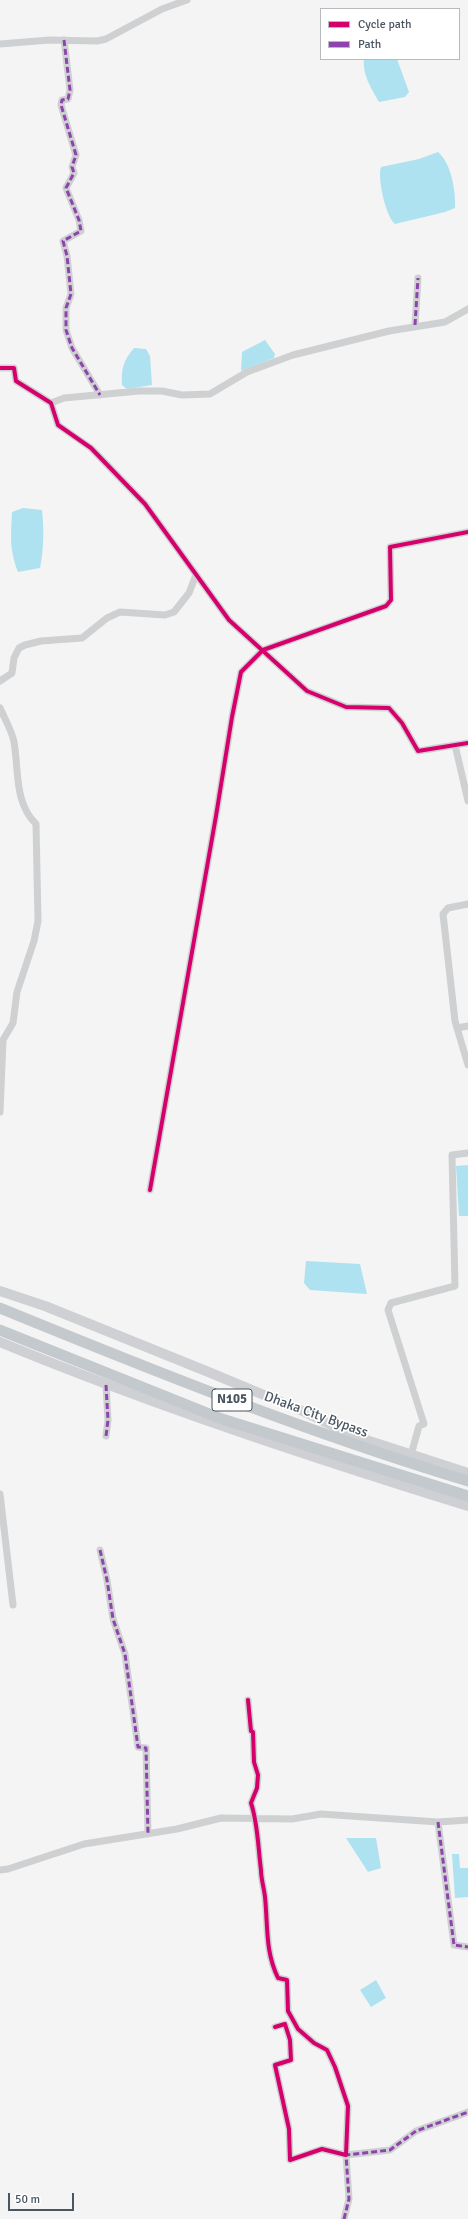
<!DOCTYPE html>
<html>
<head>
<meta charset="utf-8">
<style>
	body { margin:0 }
	#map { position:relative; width:468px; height:2219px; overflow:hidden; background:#f4f4f4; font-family:Signika,sans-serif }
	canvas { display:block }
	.legend { position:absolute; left:320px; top:8px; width:140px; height:52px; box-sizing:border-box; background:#fff; border:1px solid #b7bbc0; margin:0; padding:5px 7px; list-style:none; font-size:12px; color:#4a5661 }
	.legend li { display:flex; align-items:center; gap:8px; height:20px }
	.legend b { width:20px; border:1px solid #b7bbc0 }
	.scale { position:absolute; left:8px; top:2193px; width:66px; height:18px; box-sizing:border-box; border:2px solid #4a5661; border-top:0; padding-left:5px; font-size:12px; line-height:14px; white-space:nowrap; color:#4a5661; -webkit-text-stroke:3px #fff; paint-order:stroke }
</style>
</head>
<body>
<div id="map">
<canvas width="468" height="2219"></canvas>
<ul class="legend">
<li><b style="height:5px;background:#d6006c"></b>Cycle path</li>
<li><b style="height:5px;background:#8e44ad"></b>Path</li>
</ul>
<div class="scale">50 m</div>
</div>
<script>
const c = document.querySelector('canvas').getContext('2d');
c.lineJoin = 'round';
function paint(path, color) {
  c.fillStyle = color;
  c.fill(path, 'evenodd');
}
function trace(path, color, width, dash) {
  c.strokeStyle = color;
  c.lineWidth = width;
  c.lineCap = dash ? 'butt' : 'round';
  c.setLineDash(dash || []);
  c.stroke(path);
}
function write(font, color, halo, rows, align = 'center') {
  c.font = font + ' Signika,sans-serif';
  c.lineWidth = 3.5;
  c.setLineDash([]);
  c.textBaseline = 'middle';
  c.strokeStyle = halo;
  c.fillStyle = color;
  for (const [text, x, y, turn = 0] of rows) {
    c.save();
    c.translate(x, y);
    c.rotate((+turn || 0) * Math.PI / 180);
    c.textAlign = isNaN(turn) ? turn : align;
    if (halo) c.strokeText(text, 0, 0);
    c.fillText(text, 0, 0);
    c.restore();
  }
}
paint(new Path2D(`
	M364,59H397L409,92L405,97L379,102C372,90 362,74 364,59Z
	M438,152C451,163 456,190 455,208L445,212L395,224C386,217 377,178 381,167L419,159Z
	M265,340L275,354L274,358L241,371L242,352Z
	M134,348L146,349L150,356L152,385L127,389L122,385C121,369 123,361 134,348Z
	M23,508L42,510C44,529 44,549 40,568L18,572C9,548 11,537 12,512Z
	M468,1165V1216H459L456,1166Z
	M306,1261L360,1264L367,1294L310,1290L304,1283Z
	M346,1838H376L381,1868L368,1872Z
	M452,1854H459L460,1868H468V1897L455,1898Z
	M376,1980L386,1998L371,2007L360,1990Z`), '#aee2f0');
trace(new Path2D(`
	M64,40L70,90L68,99L62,100L61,105L76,155L72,167L74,173L66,188L79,220L81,231L63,241L67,256L71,294L66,308V330L72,348L100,395
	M0,44L49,40L97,41L106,39L162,9L187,0
	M415,325L418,278
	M0,368H14L16,381L51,403L58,425L91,448L145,504L229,620L307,691L346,707L389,708L402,723L418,751L468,743
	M51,403L64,398L139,391H162L182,395L210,394L247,372L293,355L389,331L445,322L468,309
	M0,681L12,673L14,658L19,648L25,645L41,641L82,638L107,618L120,612L165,615L174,612L189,593L196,575
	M0,708C5,719 12,731 14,742C19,771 14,802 36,824L38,921L34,941L17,992L13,1023L3,1040L0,1112
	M455,745L468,801
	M468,904L448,908L443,914L455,1021L468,1065
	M457,1028L468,1026
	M150,1190L216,816L232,717L241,672L263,650L386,606L391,600L390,547L468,532
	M106,1385L108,1420L106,1436
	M411,1455L419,1426L424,1424L388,1310L391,1303L455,1286L452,1155L468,1153
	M0,1494L13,1605
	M100,1550L107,1580L113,1619L125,1654L138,1747L146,1748L148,1834
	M248,1700L251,1731L253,1732L254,1762L258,1775L257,1788L251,1803C258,1824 258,1847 261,1870C261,1879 264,1888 265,1897C268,1926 265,1951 278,1978L287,1980L288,2011L298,2029L314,2043L327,2050L335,2067L348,2106L346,2155L322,2149L290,2160L289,2129L275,2065L291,2060L290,2040L285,2024L275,2027
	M438,1822L454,1945L468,1947
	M0,1870L8,1869L84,1844L177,1829L221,1818L292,1819L321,1814L438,1822L468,1820
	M344,2219L349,2199L346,2155L390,2150L416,2131L468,2112`), '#ced0d2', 7);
trace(new Path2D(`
	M0,1291L45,1306L206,1371L305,1412L351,1435L468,1473
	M0,1342C153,1405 310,1457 468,1506`), '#ced0d4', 10);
trace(new Path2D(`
	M0,1308C154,1371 309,1433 468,1481
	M0,1330L222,1419L468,1496`), '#c4c9cd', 11);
trace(new Path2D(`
	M64,40L70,90L68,99L62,100L61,105L76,155L72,167L74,173L66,188L79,220L81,231L63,241L67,256L71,294L66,308V330L72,348L100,395
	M415,325L418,278
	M106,1385L108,1420L106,1436
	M100,1550L107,1580L113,1619L125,1654L138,1747L146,1748L148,1834
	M438,1822L454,1945L468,1947
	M344,2219L349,2199L346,2155L390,2150L416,2131L468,2112`), '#8e44ad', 3, [6, 3]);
trace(new Path2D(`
	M0,368H14L16,381L51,403L58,425L91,448L145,504L229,620L307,691L346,707L389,708L402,723L418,751L468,743
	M150,1190L216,816L232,717L241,672L263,650L386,606L391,600L390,547L468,532
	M248,1700L251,1731L253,1732L254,1762L258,1775L257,1788L251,1803C258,1824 258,1847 261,1870C261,1879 264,1888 265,1897C268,1926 265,1951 278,1978L287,1980L288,2011L298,2029L314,2043L327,2050L335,2067L348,2106L346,2155L322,2149L290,2160L289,2129L275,2065L291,2060L290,2040L285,2024L275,2027`), '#d6006c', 4);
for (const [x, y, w] of [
	[232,1400,40]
]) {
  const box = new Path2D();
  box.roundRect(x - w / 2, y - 11, w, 22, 3);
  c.fillStyle = '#fff';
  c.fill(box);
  trace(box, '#4a5661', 1);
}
write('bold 13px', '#4a5661', null, [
	["N105",232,1400]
]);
write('14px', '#4a5661', '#fff', [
	["Dhaka City Bypass",316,1415,20]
]);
</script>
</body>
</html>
